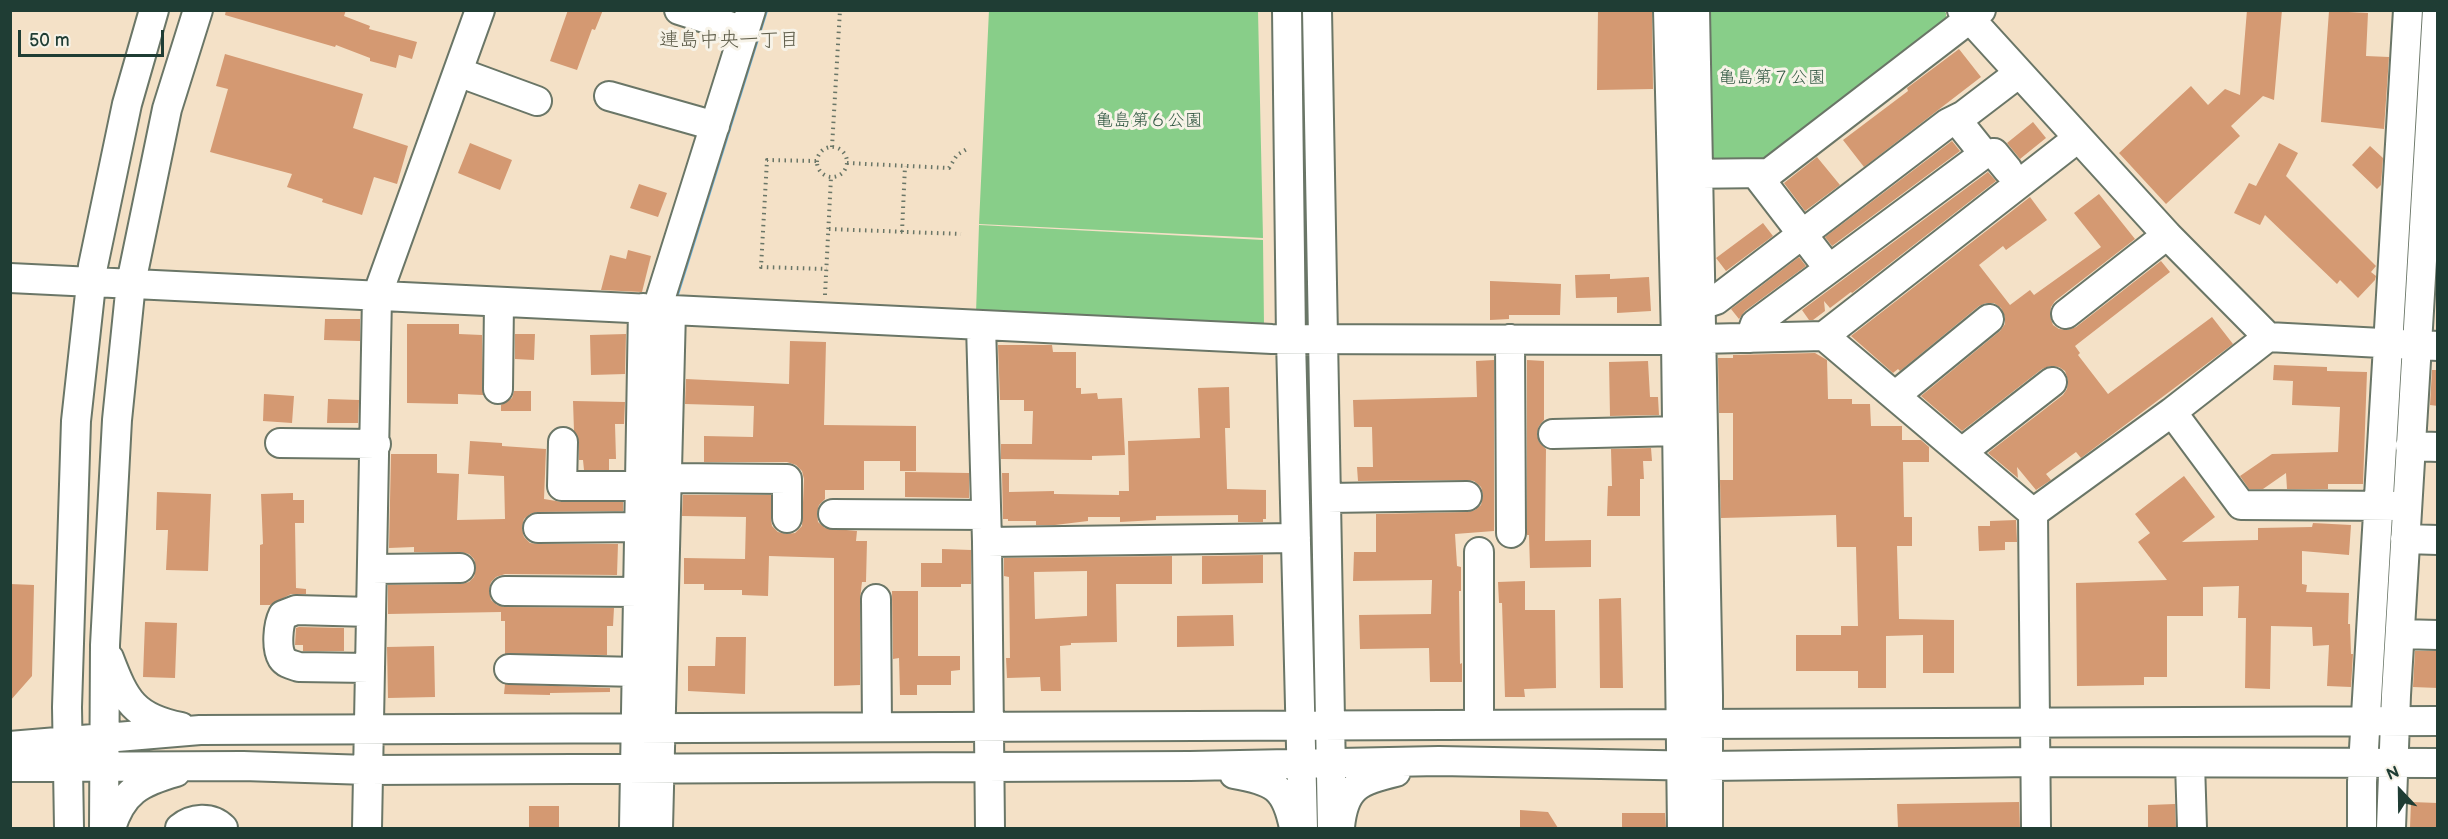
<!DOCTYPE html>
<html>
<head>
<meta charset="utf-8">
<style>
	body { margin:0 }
	#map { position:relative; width:2448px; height:839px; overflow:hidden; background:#f4e1c7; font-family:"Balsamiq Sans",sans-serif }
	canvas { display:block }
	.frame { position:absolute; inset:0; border:12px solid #1f3d34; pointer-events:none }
	.north { position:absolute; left:2370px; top:761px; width:60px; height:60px; -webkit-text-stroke:4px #f7f3e8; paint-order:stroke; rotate:338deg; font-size:16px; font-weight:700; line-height:24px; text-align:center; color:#1f3d34 }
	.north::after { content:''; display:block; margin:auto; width:21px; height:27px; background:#1f3d34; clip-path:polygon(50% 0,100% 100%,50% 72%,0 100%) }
	.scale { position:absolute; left:18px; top:30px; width:146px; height:27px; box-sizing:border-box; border:3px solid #1f3d34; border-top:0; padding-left:8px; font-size:18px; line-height:21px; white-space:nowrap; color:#1f3d34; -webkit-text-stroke:4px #f7f3e8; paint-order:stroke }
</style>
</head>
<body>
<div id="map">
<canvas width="2448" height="839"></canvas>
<div class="frame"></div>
<div class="north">N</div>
<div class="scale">50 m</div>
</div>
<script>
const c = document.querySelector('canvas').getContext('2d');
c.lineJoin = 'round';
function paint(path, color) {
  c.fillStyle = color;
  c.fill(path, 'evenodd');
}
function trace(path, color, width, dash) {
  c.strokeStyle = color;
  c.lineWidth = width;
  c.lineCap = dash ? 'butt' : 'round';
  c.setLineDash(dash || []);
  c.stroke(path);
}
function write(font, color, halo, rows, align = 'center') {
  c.font = font + ' "Balsamiq Sans","Klee One",sans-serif';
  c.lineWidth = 6;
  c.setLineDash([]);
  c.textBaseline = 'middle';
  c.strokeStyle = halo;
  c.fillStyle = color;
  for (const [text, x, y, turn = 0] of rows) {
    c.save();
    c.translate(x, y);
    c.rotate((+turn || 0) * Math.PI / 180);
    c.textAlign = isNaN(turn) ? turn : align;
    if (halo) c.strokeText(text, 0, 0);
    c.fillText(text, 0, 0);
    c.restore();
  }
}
paint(new Path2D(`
	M989,10L1258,11L1263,238L979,224Z
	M1704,11H1944L1946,13V26L1769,162L1712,161Z
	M979,225L1263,240L1264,326L976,313Z`), '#88ce89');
paint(new Path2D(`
	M760,11H768L678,298L671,297Z`), '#65afdd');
paint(new Path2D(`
	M226,10H346L344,16L370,26L369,29L417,42L412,59L399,55L396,68L370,61V58L336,45L335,47L225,15Z
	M568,10H603L595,30L592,29L577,70L550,61Z
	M1598,10H1652L1653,89L1597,90Z
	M2247,10H2282L2274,100L2263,96L2231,126L2240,136L2166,204L2119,153L2191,86L2208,105L2225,89L2240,95Z
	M2329,11L2368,13L2366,56L2389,57L2384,129L2321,122Z
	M1959,49L1981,77L1864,167L1843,140L1908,91L1907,88Z
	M225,54L363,94L353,128L408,146L397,184L374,177L362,215L322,202L323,199L287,187L292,174L210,152L228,89L216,86Z
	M2033,122L2046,138L2020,159L2007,143Z
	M1952,141L1960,151L1832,246L1825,237Z
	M470,143L512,160L500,190L458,173Z
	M2279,143L2298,153L2286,176L2376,266L2371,272L2376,276L2375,280L2358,298L2340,280L2337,284L2265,215L2260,225L2234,213L2249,183L2256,186Z
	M2370,146L2383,158L2381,185L2377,189L2352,165Z
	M1817,157L1840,185L1805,211L1784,183Z
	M1988,172L1996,181L1852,293L1851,292L1830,308L1824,301L1825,311L1813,320H1809L1802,310Z
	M639,184L667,193L658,217L630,208Z
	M2099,194L2135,239L2055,301L2051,307L2050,316L2053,325L2059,329L2068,330L2076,327L2161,261L2170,272L2075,346L2080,353L2078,355L2108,394L2212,317L2233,344L2081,458L2076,452L2046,474L2051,480L2036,490L2017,467L2018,478L1988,453L2063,395L2067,389L2068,380L2065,371L2059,367L2050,366L2042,369L1962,431L1921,396L2000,331L2005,324V317L2001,308L1994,303H1986L1979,306L1900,371L1898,369L1893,373L1851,336L2030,197L2047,220L2006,250L2003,246L1979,265L2010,305L2030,290L2034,295L2101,247L2074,213Z
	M1763,223L1773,236L1726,271L1716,258Z
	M628,250L651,256L642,292L601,290L610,255L626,259Z
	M1799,257L1806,266L1745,311L1739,319L1731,309Z
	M1610,274V279L1649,277L1651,311L1617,313V297L1576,298L1575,275Z
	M1490,281L1561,284L1560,315H1509V319L1490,320Z
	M325,319H360V341L324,340Z
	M407,324H459V334L482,335L483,395L458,394V404L407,403Z
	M515,334H535L534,360L515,359Z
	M626,334L625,374L591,375L590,335Z
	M790,341L826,342L824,425L916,426V471H900V461H864V490H825V499L819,505L817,513L818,522L825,528L857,531L856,541H867L866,582H862L860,599V685L834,686V558L769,556L768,596L742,595V590H704V584H684V558L745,559L746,517L682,516L683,495H771V519L772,526L778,532L786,534L795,533L802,526L804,479L802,471L796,465L787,462H704V436L753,437L754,406L685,404L686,379L789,384Z
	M998,345H1052L1053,352H1076V388H1081V394L1097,393L1098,399L1122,398L1125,455L1092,456V460L1001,459V444H1032L1033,411H1024V400H1000Z
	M1815,353L1827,360L1828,399H1852V404H1870L1871,426H1902V440H1921L1929,447V462H1903L1904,517H1912V546H1897L1899,619L1954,620V673H1923V635L1886,636V688H1858V671H1796V635H1841V626H1858L1856,547H1837L1836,515L1721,518L1720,480H1733V413H1719L1718,358H1733V355Z
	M1494,360V531L1455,534L1457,566L1461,567V591H1459L1460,664L1462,663V682H1430L1429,648L1360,649L1359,615L1431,614L1432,580L1353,581L1354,552H1376V514L1468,512L1475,510L1481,505L1483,495L1481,487L1474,481L1467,480L1358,481L1357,467H1373L1372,427H1354L1353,400L1477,397L1476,361Z
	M1527,360L1544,361V420L1539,426L1537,434L1539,442L1546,449L1545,541L1591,540V567L1530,568L1529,535H1527Z
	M1648,361L1650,397H1658L1659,415L1610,416L1609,362Z
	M2274,365L2327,367V371L2367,372L2363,484H2328V489H2287L2286,473L2263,489H2249L2240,476L2272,454L2338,452L2340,407L2292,405L2293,381L2273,380Z
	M2432,370H2438V406L2430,405Z
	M1229,387L1230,428H1225L1227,489L1266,490V519H1263V522H1238V515L1156,516V520L1120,522V517H1088V521L1055,525H1036V521H1008V519H1003L1002,473H1009V492L1054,491V494L1119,495V491H1129L1128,441L1200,438L1198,388Z
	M514,391H531V411H501V405L512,398Z
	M264,394L294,396L292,423L263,421Z
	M328,399L359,400L358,423H327Z
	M573,401L625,402L624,424H615L616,459H609V470H584L583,460H579V442L574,431Z
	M470,441L502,443V446L546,449L544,499L562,502H623V511L537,512L530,514L524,519L522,528L524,537L530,543L538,544H618L617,575L505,574L496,577L491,582L489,590L491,600L497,605L504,607L614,608L613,626H607V655L505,654V621H501V612L388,614V585L461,584L469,582L474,577L476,568L474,559L469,554L460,552H414V547L389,548L391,454H437V473L459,474L457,520L505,519L504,476L468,474Z
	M1651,448L1652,461H1643L1644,479H1640V516H1607L1608,486H1612L1611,449Z
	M905,472L969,473V498L905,497Z
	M2184,476L2215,517L2182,542L2258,540V528L2312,527L2313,523L2351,525L2349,555L2302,551V584L2307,585L2306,592L2349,593L2348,624H2350L2351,654H2353L2351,687L2327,686L2329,645L2313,646L2312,627L2271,626L2270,689L2245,688L2246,618H2238L2239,586L2203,587V616H2167V677H2144V685L2077,686L2076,583L2167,580L2138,542L2150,533L2135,514Z
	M157,492L211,494L208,571L166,570L168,530H156Z
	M293,493V500H304V523H295L296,588L306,589V594H291L270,605H260V545L263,544L261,494Z
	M2016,520L2017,542H2005V550L1979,551L1978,526H1990V521Z
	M942,549L971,550V584H961V587H921V563H942Z
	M1263,555V583L1202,584V556Z
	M1172,556V584H1116L1117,642L1071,643V645L1060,646L1061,691H1041L1040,677L1007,678L1006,658H1010L1009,577L1004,576V558ZM1087,571V616L1035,619L1034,572Z
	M1525,581V610H1555L1556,688L1524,689L1525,697H1505L1502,603H1499L1498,582Z
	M10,584L34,585L32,676L10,701Z
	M892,591H918V656H960V670L951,671V685H917V695H900L899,658L893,659Z
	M1621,598L1623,688H1600L1599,599Z
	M1233,615L1234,646L1177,647V616Z
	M145,622L177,623L175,678L143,677Z
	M299,627L344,628V651H303V645H295L296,628Z
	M716,637H746L745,694L688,691V666H715Z
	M434,646L435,697L388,698L387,647Z
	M2415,651H2438V688L2413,687Z
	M505,684L610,688V692L550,693V695L504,694Z
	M2019,802L2020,828H1898L1897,804Z
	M2411,802L2438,803V828H2410Z
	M2175,804L2176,828H2148V805Z
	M529,806H559V828H529Z
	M1520,810L1548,812L1558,828H1520Z
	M1622,813H1665L1666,828H1622Z`), '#d49972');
const minor = new Path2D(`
	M679,10L745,31
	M1287,10L1291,339L1303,828
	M1317,10L1332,828
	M1668,10L1676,339L1682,828
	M1695,10L1708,695V828
	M1962,10L2167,235L2268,337
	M458,72L537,101
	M609,96L715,126
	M1956,119L1984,154L1994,153L2008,170
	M1679,174L1769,173L1981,10
	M1756,174L1829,269
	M10,278L1272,339L1658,340L1824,336L2078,138
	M1701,305L1716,300L1948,123L1964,115L2019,73
	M657,309L751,10
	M2066,314L2167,235
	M981,325L987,542L990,828
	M1824,336L2033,513L2036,828
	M1750,338L1755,324L1984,154
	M1510,339L1511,533
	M498,389L499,302
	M1896,395L1989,319
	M2172,412L2241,505L2399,506
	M1553,434L1678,431
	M563,442L562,486H640
	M280,443L376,444
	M2410,446L2438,447
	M1962,452L2052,382
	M668,478L787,479V518
	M1327,498L1467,496
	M2033,513L2172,412L2268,337L2438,346
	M833,514L986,515
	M538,528L640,527
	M2405,539L2438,540
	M987,542L1296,538
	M1479,552V724
	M372,569L460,568
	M505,591L639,592
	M876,599L877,727
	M2400,634L2438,635
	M109,658C125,700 134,718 181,727
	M369,668L299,667C293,665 286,664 282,658C276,648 278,625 283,615L296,610L371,612
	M509,669L638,672
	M10,746L200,730L2438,721
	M2190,763L2192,828
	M10,767L243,766L368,770L1190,766L1439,761L1708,766L2035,762L2438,763
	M1234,774C1274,781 1286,787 1294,828
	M1340,827C1344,786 1359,781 1396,772
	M69,828L67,707L76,421L93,266L127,104L154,10
	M104,828L105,645L117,420L131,283L167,109L198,10
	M111,828C122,792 140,782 176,772
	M180,828C192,818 211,816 223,828
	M367,828L377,296L480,10
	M634,828L643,308
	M658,828L671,311
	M2362,828V782L2408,10
	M2391,828L2396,695L2437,10`);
trace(minor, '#6a7667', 32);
trace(new Path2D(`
	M817 162a15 15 0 1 1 30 0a15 15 0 1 1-30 0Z
	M832,147L840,10
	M816,161L767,160L761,267L827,269
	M847,163L949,168L957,155L967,149
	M829,229L961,234
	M902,232L905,166
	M825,295L831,177`), '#6a7667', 4, [1.5, 4.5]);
trace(minor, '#fff', 28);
write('18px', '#345a45', '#f7f3e8', [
	["亀島第７公園",1772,78],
	["亀島第６公園",1149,121]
]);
write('20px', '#5e5d4a', '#f7f3e8', [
	["連島中央一丁目",729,41]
]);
</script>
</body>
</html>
